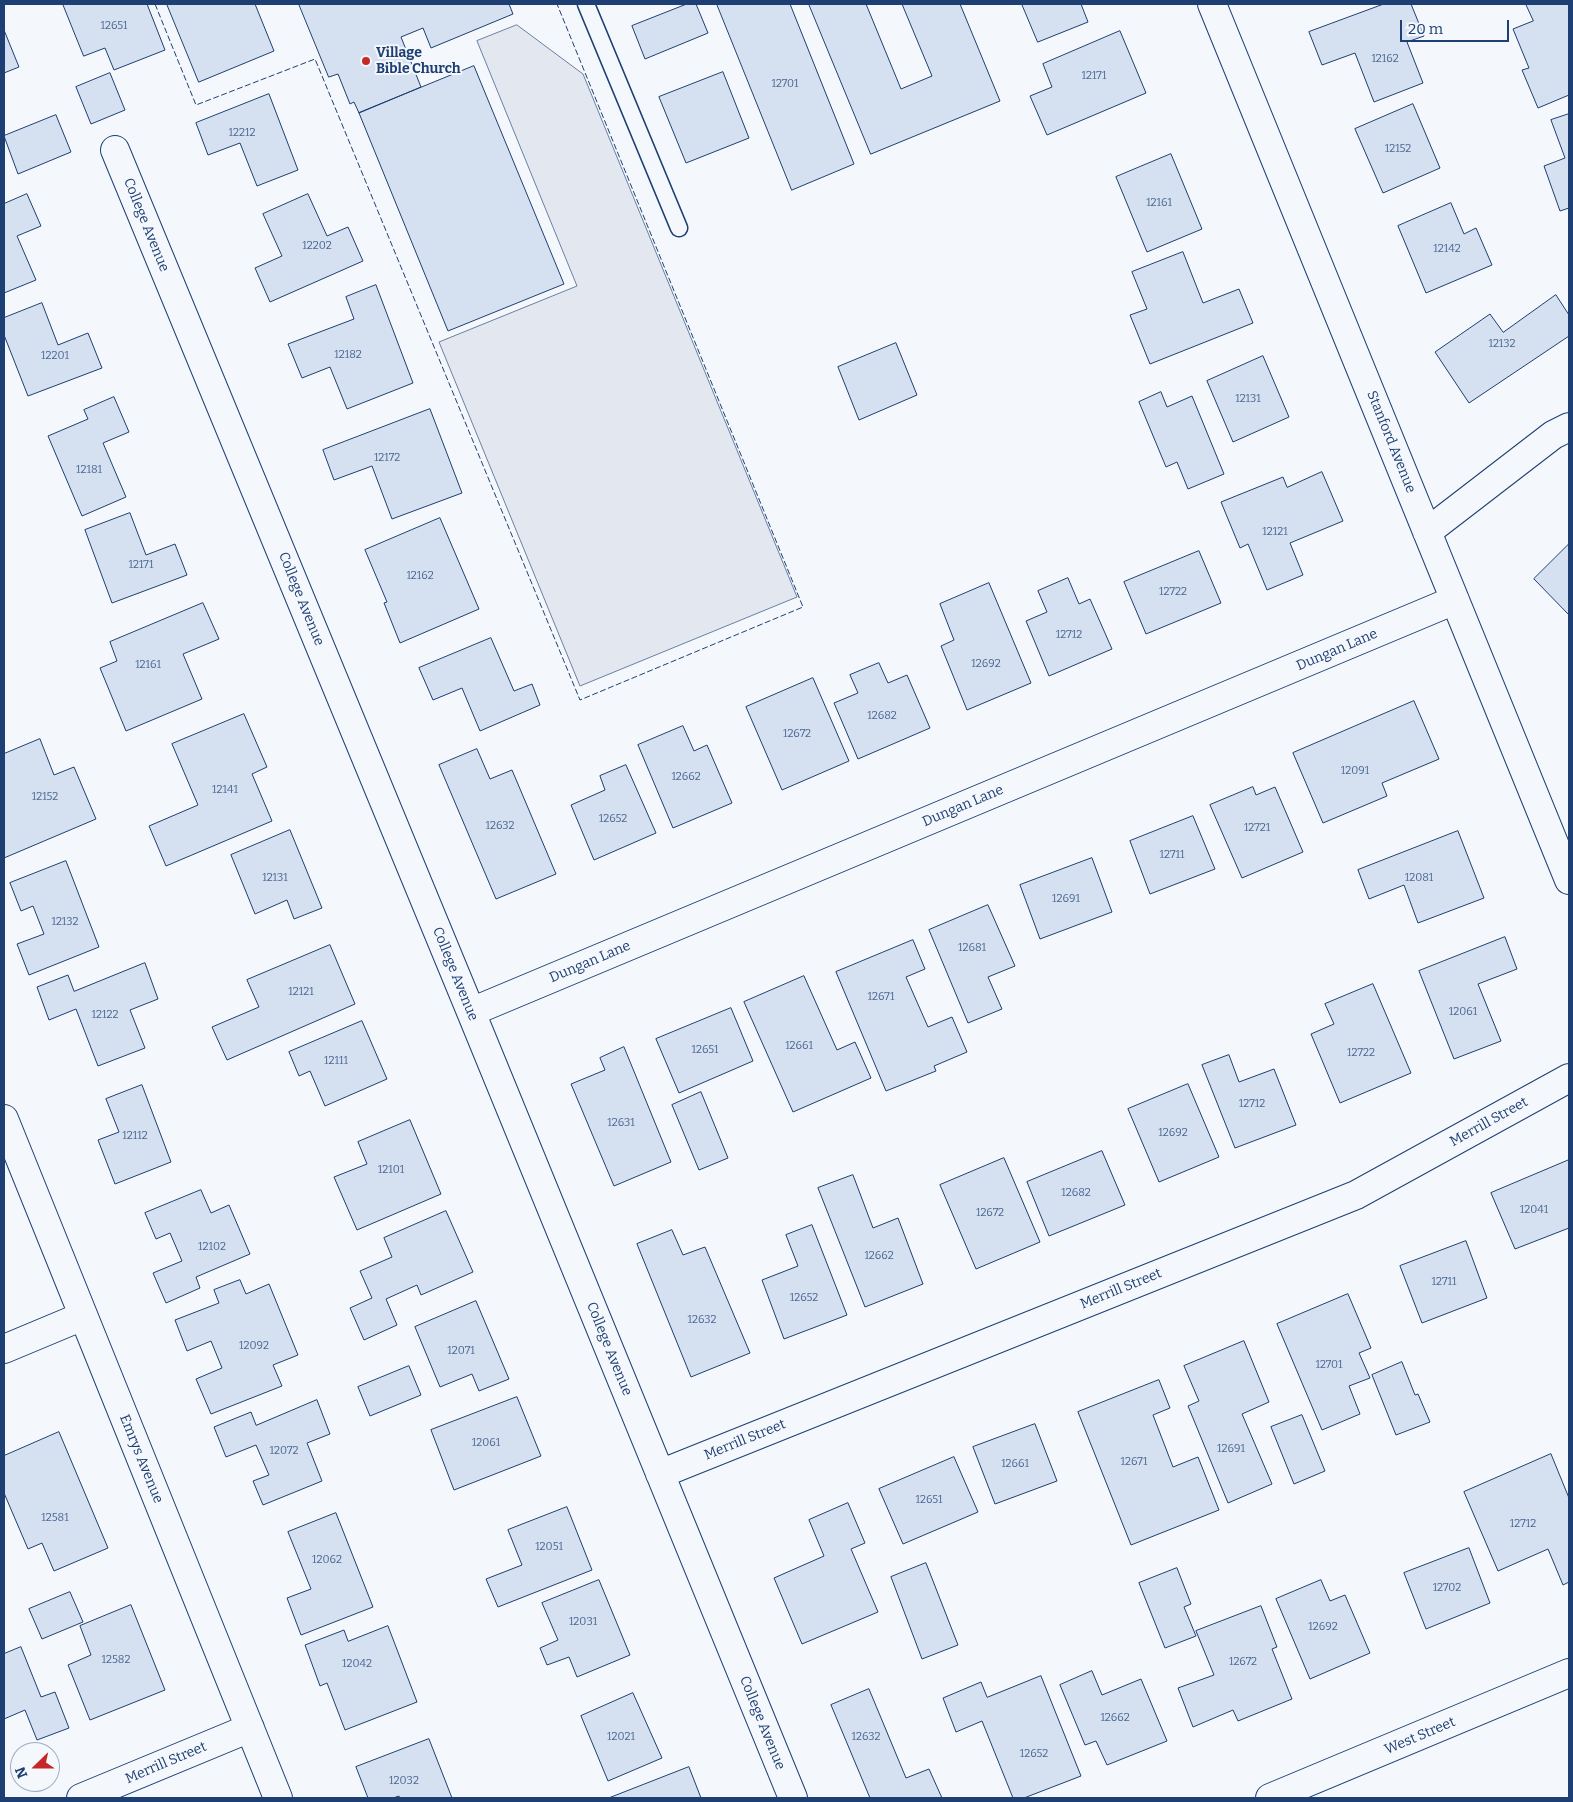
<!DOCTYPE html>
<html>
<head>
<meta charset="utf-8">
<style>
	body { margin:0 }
	#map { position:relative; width:1573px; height:1802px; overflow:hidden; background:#f4f7fb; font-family:Bitter,serif }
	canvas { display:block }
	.frame { position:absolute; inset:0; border:5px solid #1d3f73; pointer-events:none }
	.north { position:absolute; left:10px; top:1742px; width:50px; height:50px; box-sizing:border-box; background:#f4f7fb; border:1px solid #9eadc5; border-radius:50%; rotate:248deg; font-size:14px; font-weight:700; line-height:20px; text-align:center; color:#1d3f73 }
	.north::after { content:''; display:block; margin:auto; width:18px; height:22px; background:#c62828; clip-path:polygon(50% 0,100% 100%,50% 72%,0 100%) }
	.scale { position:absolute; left:1400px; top:20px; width:109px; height:22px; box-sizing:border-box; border:2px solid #1d3f73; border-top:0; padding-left:6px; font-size:15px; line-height:18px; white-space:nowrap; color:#1d3f73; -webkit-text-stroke:4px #f4f7fb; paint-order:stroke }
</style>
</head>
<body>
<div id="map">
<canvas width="1573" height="1802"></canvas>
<div class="frame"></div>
<div class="north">N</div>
<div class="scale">20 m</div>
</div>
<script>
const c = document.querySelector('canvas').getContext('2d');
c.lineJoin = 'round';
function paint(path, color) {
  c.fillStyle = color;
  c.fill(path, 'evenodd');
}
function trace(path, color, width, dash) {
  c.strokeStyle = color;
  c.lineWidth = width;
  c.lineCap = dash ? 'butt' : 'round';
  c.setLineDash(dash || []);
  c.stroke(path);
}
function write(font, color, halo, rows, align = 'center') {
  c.font = font + ' Bitter,serif';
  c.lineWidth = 4;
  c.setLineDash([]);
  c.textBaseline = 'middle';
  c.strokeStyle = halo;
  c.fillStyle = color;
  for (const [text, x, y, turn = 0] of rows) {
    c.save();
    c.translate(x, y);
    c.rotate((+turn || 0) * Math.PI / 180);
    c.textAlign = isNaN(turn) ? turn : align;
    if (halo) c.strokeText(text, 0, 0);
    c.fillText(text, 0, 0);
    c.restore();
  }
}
const parking = new Path2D(`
	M517,25L583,74L797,597L580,686L439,342L577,286L477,41Z`);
paint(parking, '#e3e8f0');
trace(parking, '#687fa3', 1);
const building = new Path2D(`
	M63,4H147L165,50L114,70L105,48L84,56Z
	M167,4H255L274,51L199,82Z
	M299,4H509L513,14L431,48L423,28L401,37L421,87L359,113L354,102L350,104L338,74L329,77Z
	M687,4H696L708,33L645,59L632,26Z
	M717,4H790L854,164L792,190Z
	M809,4H866L901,89L932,76L902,4H960L1000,101L871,154Z
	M1022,4H1081L1088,22L1038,42Z
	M1384,4H1411L1424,36L1407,42L1423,83L1374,102L1355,53L1322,65L1309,32Z
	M1526,4H1569V95L1538,108L1522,70L1529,68L1513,29L1533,21Z
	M4,30L19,67L4,73Z
	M1120,31L1146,93L1047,135L1030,96L1052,87L1043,64Z
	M474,66L564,284L448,331L359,113Z
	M723,72L749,138L686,163L659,97Z
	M110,73L125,110L91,124L76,87Z
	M269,94L298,170L257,186L240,143L208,155L196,123Z
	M1413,104L1440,168L1383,193L1355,129Z
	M1569,114V208L1560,211L1544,166L1565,158L1551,120Z
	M56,115L71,152L18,174L4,136Z
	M1171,154L1202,229L1147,252L1116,177Z
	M27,194L41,226L17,236L36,280L4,293V204Z
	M308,194L327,236L348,227L363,261L270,302L255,268L282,256L263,214Z
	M1451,203L1464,234L1476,228L1492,265L1426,293L1398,226Z
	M1183,252L1203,303L1239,289L1253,323L1150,364L1130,315L1147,309L1132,272Z
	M376,285L413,383L347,409L330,367L302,378L288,344L354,319L346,297Z
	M1556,295L1569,315V336L1469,403L1435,352L1490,314L1503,332Z
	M42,303L58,345L88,333L102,368L28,396L4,335V318Z
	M896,343L917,395L859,420L838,367Z
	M1263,356L1289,417L1233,442L1207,381Z
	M1161,392L1167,407L1192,396L1224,474L1188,489L1177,462L1166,467L1139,402Z
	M114,397L129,432L103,443L126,497L82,516L48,436L88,419L84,410Z
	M430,409L462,493L392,519L372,466L334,480L323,450Z
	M1322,472L1343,521L1290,543L1303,575L1267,590L1248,544L1240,548L1221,502L1283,477L1287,487Z
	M130,513L146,555L175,544L187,575L112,603L85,530Z
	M440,518L479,609L400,643L384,603L387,602L365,550Z
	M1569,544V615L1534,579Z
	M1199,551L1221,603L1146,634L1124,582Z
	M1068,578L1079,604L1090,599L1112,649L1049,676L1026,621L1047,612L1038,591Z
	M989,583L1031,683L967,710L941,646L954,640L940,604Z
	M203,603L219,639L183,654L202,699L126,731L100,668L117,661L110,642Z
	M491,638L514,691L532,684L540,705L480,731L462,688L433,700L419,668Z
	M879,663L888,683L907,675L930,728L858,759L834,703L858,693L850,675Z
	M813,678L849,761L782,790L746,707Z
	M1414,701L1439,759L1382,783L1387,796L1323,823L1293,753Z
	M244,714L267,767L252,774L272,821L166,866L149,826L198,805L172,744Z
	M683,726L694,751L707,745L732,803L673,828L638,745Z
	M40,739L54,775L74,767L96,819L4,858V754Z
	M477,749L490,779L512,770L556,874L496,899L439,765Z
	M626,765L656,833L594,860L571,805L605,790L600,776Z
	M1253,787L1256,795L1275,787L1303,852L1242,878L1210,805Z
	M1193,816L1215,869L1150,894L1130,841Z
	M290,830L322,908L294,919L287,900L255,914L231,855Z
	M1458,831L1484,898L1418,923L1404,885L1369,899L1358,870Z
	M1092,858L1112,912L1040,939L1020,885Z
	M66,861L99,947L29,975L17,944L44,934L33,906L21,911L10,883Z
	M988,905L1015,966L988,977L1002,1009L968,1023L929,930Z
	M1505,937L1517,969L1478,984L1501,1041L1454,1059L1419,971Z
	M913,940L925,969L906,977L928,1027L952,1017L967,1052L934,1066L936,1071L886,1091L836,972Z
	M330,945L355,1004L227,1060L212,1027L259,1007L247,980Z
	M145,963L158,999L130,1010L145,1048L98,1066L76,1009L49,1020L37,987L68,975L74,991Z
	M804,976L837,1050L855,1042L871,1078L793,1112L744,1002Z
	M1373,984L1411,1073L1340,1103L1311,1034L1334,1024L1325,1004Z
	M731,1008L753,1061L679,1093L656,1039Z
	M362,1021L387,1079L325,1106L310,1071L299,1076L289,1052Z
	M624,1047L671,1162L614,1186L571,1084L605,1070L600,1058Z
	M1229,1055L1239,1082L1274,1069L1296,1125L1235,1148L1202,1065Z
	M1188,1084L1219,1157L1159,1182L1128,1109Z
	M142,1085L171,1162L115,1184L98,1140L119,1132L106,1099Z
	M701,1092L728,1158L699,1170L672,1105Z
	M410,1120L441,1194L357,1230L334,1177L367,1164L358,1142Z
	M1102,1151L1125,1205L1049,1236L1027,1182Z
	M1004,1158L1040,1242L976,1269L940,1185Z
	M1569,1160V1228L1515,1249L1491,1193Z
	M853,1175L873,1228L898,1218L923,1284L865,1307L818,1188Z
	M201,1190L211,1213L229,1205L250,1254L196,1277L200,1288L166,1303L153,1273L182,1261L170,1233L156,1239L145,1213Z
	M446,1211L473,1272L421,1295L417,1285L386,1299L397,1325L364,1340L350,1308L372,1298L360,1271L392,1257L384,1238Z
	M812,1225L847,1315L784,1339L762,1280L798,1266L786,1235Z
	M672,1230L683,1255L705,1247L750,1353L691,1377L637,1244Z
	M1466,1241L1487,1298L1422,1323L1400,1266Z
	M240,1280L246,1294L269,1284L298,1355L273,1365L282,1386L211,1414L196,1379L222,1368L211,1341L187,1351L175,1320L219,1303L214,1290Z
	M1348,1294L1371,1348L1359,1353L1370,1378L1349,1386L1360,1414L1322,1430L1277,1324Z
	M476,1301L509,1379L479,1391L472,1374L440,1387L415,1327Z
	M1244,1341L1269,1402L1242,1414L1272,1484L1228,1503L1188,1406L1199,1401L1184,1366Z
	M1402,1362L1415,1395L1418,1394L1430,1422L1396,1435L1372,1375Z
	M409,1366L421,1395L370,1416L358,1387Z
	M1159,1380L1170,1408L1153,1415L1173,1467L1198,1457L1219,1510L1131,1545L1078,1412Z
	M517,1397L541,1456L454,1490L431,1430Z
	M317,1400L330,1434L307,1443L322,1481L263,1505L253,1481L269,1475L256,1445L226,1457L214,1427L251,1412L256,1425Z
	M1302,1415L1325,1471L1294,1484L1271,1427Z
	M1035,1424L1057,1481L995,1504L973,1447Z
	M59,1432L108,1548L54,1571L42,1543L28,1549L4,1493V1456Z
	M1551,1454L1569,1498V1582L1563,1585L1548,1549L1498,1571L1464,1492Z
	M954,1457L978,1512L903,1544L879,1489Z
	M848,1503L865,1543L851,1549L878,1612L802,1644L774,1578L824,1556L809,1520Z
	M567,1507L592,1570L498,1607L486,1579L522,1565L508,1530Z
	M336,1513L373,1607L301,1635L287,1598L311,1589L288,1532Z
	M1469,1548L1490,1603L1426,1629L1404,1573Z
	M926,1563L958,1645L922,1659L891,1577Z
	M1177,1568L1191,1604L1184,1607L1196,1636L1165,1648L1139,1583Z
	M599,1580L630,1655L577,1677L569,1657L547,1665L540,1648L558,1640L542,1603Z
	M1321,1580L1330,1601L1345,1595L1370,1653L1310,1679L1276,1599Z
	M70,1592L83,1622L42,1639L29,1609Z
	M131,1605L165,1690L90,1720L68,1665L91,1655L80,1626Z
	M1261,1606L1277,1647L1272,1649L1292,1699L1238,1721L1233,1710L1193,1727L1178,1688L1214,1675L1196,1631Z
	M388,1626L417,1702L345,1730L327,1683L320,1686L305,1645L344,1630L348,1641Z
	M21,1647L41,1697L55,1692L69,1728L37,1740L25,1710L4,1719V1654Z
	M1092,1671L1102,1695L1141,1679L1167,1741L1107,1765L1096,1741L1085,1745L1060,1685Z
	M1041,1676L1081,1776L1024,1798H1013L982,1721L956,1732L943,1698L981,1682L987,1697Z
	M869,1689L906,1778L929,1769L942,1798H870L831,1705Z
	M633,1693L662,1758L608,1781L581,1716Z
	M429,1739L452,1798H400L399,1796L393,1798H368L356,1767Z
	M689,1767L701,1798H609Z`);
paint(building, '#d5e0f0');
trace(building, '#1d3f73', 1);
const lane = new Path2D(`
	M586,4L679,228`);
const street = new Path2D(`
	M1212,4L1569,880
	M115,150L471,1012L793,1798
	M1427,532L1553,435L1569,427
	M471,1012L1455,600
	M4,1119L278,1798
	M4,1349L83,1316
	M660,1474L1356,1195L1569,1078
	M81,1798L250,1728`);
const secondary = new Path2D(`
	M1270,1798L1569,1673`);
trace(lane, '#1d3f73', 19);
trace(street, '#1d3f73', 30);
trace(secondary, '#1d3f73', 30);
trace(lane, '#f4f7fb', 16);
trace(street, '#f4f7fb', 28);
trace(secondary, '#f4f7fb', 28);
trace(new Path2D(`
	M155,4L196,105L315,59L580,700L803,607L557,4`), '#1d3f73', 1, [6, 2.5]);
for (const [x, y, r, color] of [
	[366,61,5,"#c62828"]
]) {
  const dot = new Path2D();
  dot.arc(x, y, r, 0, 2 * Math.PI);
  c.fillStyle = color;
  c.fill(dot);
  trace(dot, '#f4f7fb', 2);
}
write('11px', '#4b6792', null, [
	["12651",114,26],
	["12162",1385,59],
	["12171",1094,76],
	["12701",785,84],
	["12212",242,133],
	["12152",1398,149],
	["12161",1159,203],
	["12202",317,246],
	["12142",1447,249],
	["12132",1502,344],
	["12182",348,355],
	["12201",55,356],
	["12131",1248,399],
	["12172",387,458],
	["12181",89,470],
	["12121",1275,532],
	["12171",141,565],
	["12162",420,576],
	["12722",1173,592],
	["12712",1069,635],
	["12692",986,664],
	["12161",148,665],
	["12682",882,716],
	["12672",797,734],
	["12091",1355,771],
	["12662",686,777],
	["12141",225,790],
	["12152",45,797],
	["12652",613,819],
	["12632",500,826],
	["12721",1257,828],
	["12711",1172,855],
	["12131",275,878],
	["12081",1419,878],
	["12691",1066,899],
	["12132",65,922],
	["12681",972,948],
	["12121",301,992],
	["12671",881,997],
	["12061",1463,1012],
	["12122",105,1015],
	["12661",799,1046],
	["12651",705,1050],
	["12722",1361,1053],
	["12111",336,1061],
	["12712",1252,1104],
	["12631",621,1123],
	["12692",1173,1133],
	["12112",135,1136],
	["12101",391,1170],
	["12682",1076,1193],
	["12041",1534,1210],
	["12672",990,1213],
	["12102",212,1247],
	["12662",879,1256],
	["12711",1444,1282],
	["12652",804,1298],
	["12632",702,1320],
	["12092",254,1346],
	["12071",461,1351],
	["12701",1329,1365],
	["12061",486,1443],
	["12691",1231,1449],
	["12072",284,1451],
	["12671",1134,1462],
	["12661",1015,1464],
	["12651",929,1500],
	["12581",55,1518],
	["12712",1523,1524],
	["12051",549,1547],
	["12062",327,1560],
	["12702",1447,1588],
	["12031",583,1622],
	["12692",1323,1627],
	["12582",116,1660],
	["12672",1243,1662],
	["12042",357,1664],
	["12662",1115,1718],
	["12021",621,1737],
	["12632",866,1737],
	["12652",1034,1754],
	["12032",404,1781]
]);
write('bold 14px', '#1d3f73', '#f4f7fb', [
	["Village",376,53],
	["Bible Church",376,69]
], 'left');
write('14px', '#1d3f73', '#f4f7fb', [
	["College Avenue",146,225,68],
	["Stanford Avenue",1391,442,68],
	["College Avenue",301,599,68],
	["Dungan Lane",1337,650,-23],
	["Dungan Lane",963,806,-23],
	["Dungan Lane",590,962,-23],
	["College Avenue",455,974,68],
	["Merrill Street",1489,1122,-29],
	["Merrill Street",1121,1289,-22],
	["College Avenue",609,1349,68],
	["Merrill Street",745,1440,-22],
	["Emrys Avenue",141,1459,68],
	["College Avenue",762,1723,68],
	["West Street",1420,1736,-23],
	["Merrill Street",166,1763,-23]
]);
</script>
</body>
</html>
